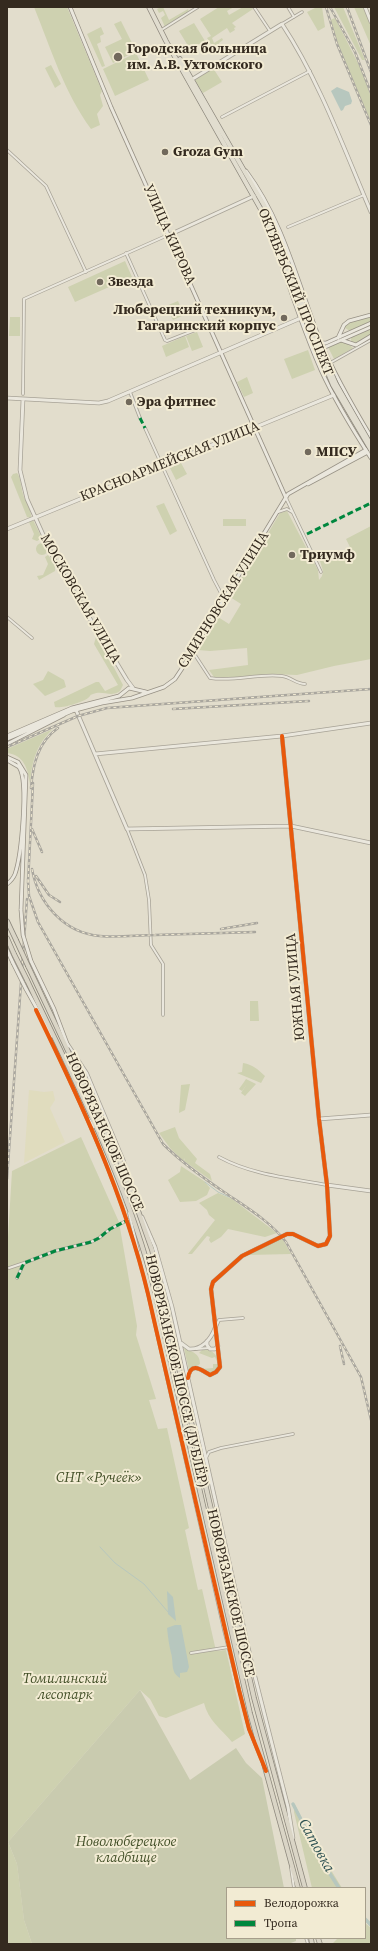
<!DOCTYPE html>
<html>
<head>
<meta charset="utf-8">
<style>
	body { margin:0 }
	#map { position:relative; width:378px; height:1951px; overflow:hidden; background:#e2ddcc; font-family:"Source Serif 4",serif }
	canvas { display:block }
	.frame { position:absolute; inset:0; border:8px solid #342a1f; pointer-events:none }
	.legend { position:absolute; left:226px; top:1887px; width:140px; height:52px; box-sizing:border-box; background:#f2ebd3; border:1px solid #a69e8b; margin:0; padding:5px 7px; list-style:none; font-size:12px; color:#342a1f }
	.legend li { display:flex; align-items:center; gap:8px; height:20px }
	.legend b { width:20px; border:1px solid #a69e8b }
</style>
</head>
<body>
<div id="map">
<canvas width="378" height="1951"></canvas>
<div class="frame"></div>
<ul class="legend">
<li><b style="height:5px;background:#e8590c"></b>Велодорожка</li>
<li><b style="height:5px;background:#00873e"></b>Тропа</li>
</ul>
</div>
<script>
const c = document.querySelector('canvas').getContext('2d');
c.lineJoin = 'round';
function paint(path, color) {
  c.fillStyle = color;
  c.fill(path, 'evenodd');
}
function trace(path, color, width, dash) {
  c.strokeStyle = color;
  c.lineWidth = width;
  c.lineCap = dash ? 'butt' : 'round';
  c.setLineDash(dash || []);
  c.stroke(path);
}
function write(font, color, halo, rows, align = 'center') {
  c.font = font + ' "Source Serif 4",serif';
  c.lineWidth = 4;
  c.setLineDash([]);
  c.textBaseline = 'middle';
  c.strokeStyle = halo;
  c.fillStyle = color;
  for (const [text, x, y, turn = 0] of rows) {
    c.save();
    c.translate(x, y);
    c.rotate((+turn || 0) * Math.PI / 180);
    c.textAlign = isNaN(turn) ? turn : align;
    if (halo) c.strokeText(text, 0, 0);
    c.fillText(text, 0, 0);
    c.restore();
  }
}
paint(new Path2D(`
	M29,1090L44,1092L53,1091L55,1100L50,1108L65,1142L24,1163Z`), '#e0dcbe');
paint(new Path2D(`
	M34,7H67L102,91L100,95L103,106L97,114L100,125L91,129C64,92 51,49 34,7Z
	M161,7H163L169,20L188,9L189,12L165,27L161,18L165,15L163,11L159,13L157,9Z
	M219,7H234L227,11L229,15L243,7H252L253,9L232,23L236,27L234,28L235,30L230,33L227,28L212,38L214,43L222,38L223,40L219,43L216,52L207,38L211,36L200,19Z
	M317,7H322L325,27L318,31L307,12Z
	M334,7H343L365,60H362Z
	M354,7H363L370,23L371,46Z
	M335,18L365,77L371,98V122L336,41L330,20Z
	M121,21L136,51L113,63L105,47L122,39L114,24Z
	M194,23L205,41L190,49L179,31Z
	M101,27L104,34L100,36L101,42L97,44L105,66L102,67L87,34Z
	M136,53L149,80L115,96L103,69Z
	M51,65L61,84L55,88L45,68Z
	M213,68L222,82L203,93L195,81L197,78Z
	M125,261L132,277L75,302L68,287Z
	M178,301L184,315L173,320L166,306Z
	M371,316V321L350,331L345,328L346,323Z
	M10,317H20V336H9Z
	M369,329L371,330V334L357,344L351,343V337Z
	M197,332L203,347L192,351L186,336Z
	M185,336L189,347L166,357L162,346Z
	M340,341L346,342L353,348L334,359L328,347Z
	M308,350L315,370L292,379L284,359Z
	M247,377L253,393L244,397L237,382Z
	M181,463L187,474L176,480L170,468Z
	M17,473C21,477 21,488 23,494C25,502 32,509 31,518L27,517L11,477L13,474Z
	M164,503L177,531L170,535L156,506Z
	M287,511L318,570L319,580L322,576L323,571L320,561L323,560L325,564L352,551L346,539L371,526V659L334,666L297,675L272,674L244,678L214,677L209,670L248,665L247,648L210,651L198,650L218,617L229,624L241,604L230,597L280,513Z
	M223,519H246V526H223Z
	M33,520L42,538L37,541L32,539L34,534L29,522Z
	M36 549a6 6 0 1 1 12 0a6 6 0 1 1-12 0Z
	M48,555L55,564V571L39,580L37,576L43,575L48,564L45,557Z
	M96,637H98L123,685L120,691C111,698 103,690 93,694C89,695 91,696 88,698C83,702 61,709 55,707L54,702L96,682H99L105,691L118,685L94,644Z
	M48,671L64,680L66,687L45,696L33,684L43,680Z
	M53,729C36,745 32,761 30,784C28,769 24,755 7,753V749Z
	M250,1001H258L259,1021H250Z
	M243,1063C254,1065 257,1069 265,1076L261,1083L237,1073L242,1072Z
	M246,1079L256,1084L245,1096L241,1093L247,1084L242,1091L239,1089L244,1082L246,1083L244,1082Z
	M190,1084L185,1110L179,1113L181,1085Z
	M175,1127L179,1138L197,1159L195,1163L210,1174L212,1181L184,1161L185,1158L183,1161L170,1148L159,1133Z
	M81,1137L119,1222L137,1326L136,1335L156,1399L149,1400L158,1429L167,1428L189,1528L185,1530L198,1590L202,1589L216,1651L226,1650L245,1734L232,1742C221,1729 208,1720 204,1703L166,1718L159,1716L150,1699L140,1690L8,1842L17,1864L24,1920L32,1944H7V1254L12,1171Z
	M181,1166L204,1181L210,1188L207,1195L196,1201L180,1202L168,1180L180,1172Z
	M218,1193L232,1199L277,1233L265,1237L228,1229L221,1237L211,1243L209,1240L210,1237L207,1236L192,1254H188L215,1220L209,1215L207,1210L199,1203Z
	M282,1238L291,1254L248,1255V1254Z
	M184,1348C192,1352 200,1353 200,1364L189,1371Z
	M207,1349C216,1353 218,1357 219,1366L213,1372H207L202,1369L213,1368V1364H218L215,1357L212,1358L199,1353L202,1350Z
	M295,1805L321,1854L342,1888H312L294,1812Z
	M365,1923L371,1928V1944H332L338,1938H365Z`), '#ced1b0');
paint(new Path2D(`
	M140,1690L190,1780L236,1748L246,1763L262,1778L284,1888H227V1938H296V1941L288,1944H32L24,1920L17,1864L8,1842Z`), '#c9cbaf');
paint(new Path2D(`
	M337,87L349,92L352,101L351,104L345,106L343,110L341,111L331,91Z
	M167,1591L173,1597L176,1621L168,1614Z
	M175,1625H181L189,1667L187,1672L180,1673V1678C170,1672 174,1663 171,1653C169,1645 168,1637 167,1628Z`), '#b7c7be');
trace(new Path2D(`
	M205,1182L218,1192L229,1197
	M100,1547L115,1563L144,1584L168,1612`), '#b7c7be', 1);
trace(new Path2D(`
	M293,1804L325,1866L339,1888
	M365,1919L371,1925`), '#b7c7be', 3.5);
const minor = new Path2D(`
	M254,7L270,31
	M288,7L294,17
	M282,24L302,12
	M163,29L198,7
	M222,117L310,71
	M7,150L46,186L86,272
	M288,227L364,195
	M126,253L165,340L167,341L203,327
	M330,363L371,340
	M130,392L140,418
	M23,394L24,299L168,235
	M145,428L214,580L224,599
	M286,498L321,572
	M278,512L287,509L292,512
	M7,617L32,638
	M193,652L210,678C234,682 258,673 282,676C291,677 296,684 305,684
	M127,829L145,875L149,900L151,945L163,964V1015
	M39,1015C82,1106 125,1196 148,1294L224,1630L249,1729L261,1759
	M68,1044L87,1073L124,1161L130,1184
	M89,1119L94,1127
	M219,1157C252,1175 290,1178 327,1185
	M129,1213L138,1250
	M9,1268L24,1263
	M17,1278L24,1263L55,1251L91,1242L99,1238L110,1229L128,1220
	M216,1327L219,1320L243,1318
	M196,1349L209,1348
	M206,1458L209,1452L221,1448L293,1434
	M191,1653L229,1647
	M291,1868L294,1888
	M306,1938L308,1944`);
const tertiary = new Path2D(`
	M365,7L371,22
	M191,80L282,24C320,82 344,149 371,212
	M169,235L254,196
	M7,398L99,403L108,401L301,318
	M23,399L20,470L27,499L54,559L127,680L133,688
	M7,529L334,395
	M76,710L127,829L291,826L371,843
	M95,754L282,736L371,723
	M319,1119L371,1115
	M327,1185L371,1191
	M142,1217L155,1247L172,1307L253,1669L288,1807L293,1838
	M207,1341V1345L210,1349H215L218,1346
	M181,1343L189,1349C202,1350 211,1339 215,1328
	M188,1378C191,1361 201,1370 210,1375L216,1372L220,1367L211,1289L213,1282L242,1256L287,1234H293L318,1246L326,1244L330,1236L327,1185L319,1119L282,736`);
const secondary = new Path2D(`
	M70,7L111,107L286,498
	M246,171C284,222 298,285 321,343C335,376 353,407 371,437
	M277,249C290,290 304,331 321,370C335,401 353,430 371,458
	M344,325L349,321L371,315
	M338,338L344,325
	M341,340L356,345L371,336
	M321,343H326L371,323
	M323,348L371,327
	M308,484L368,452
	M7,736L72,708L119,696L129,688L146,692
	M7,739L72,711L102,703L132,698L164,687L175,679L181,670L288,494L371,447
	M7,744L64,715
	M7,757L18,762L26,775L21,910
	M7,760L19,767C29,782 21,857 15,874C13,879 11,881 7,884
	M7,950L13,963
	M31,961L54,1009L68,1046
	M26,989L52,1036`);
const primary = new Path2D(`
	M149,7L166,41L268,222L310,330
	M180,59L265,207L280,241L312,329`);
const trunk = new Path2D(`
	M7,921L16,940
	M7,938L14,954
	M28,966L123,1168L152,1250L254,1698L305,1888
	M27,980C75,1082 128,1182 155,1292L250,1713L298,1888
	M311,1938L312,1944
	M318,1938L320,1944`);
trace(minor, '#a7a296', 3.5);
trace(tertiary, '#a7a296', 4.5);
trace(secondary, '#979185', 4.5);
trace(primary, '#8c877c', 5.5);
trace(trunk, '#8c877c', 5.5);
trace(minor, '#eae7dd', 2);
trace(tertiary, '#eae7dd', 3);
trace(secondary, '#eae7dd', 3);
trace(primary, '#e1ddcf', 4);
trace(trunk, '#dad5c6', 4);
const rail = new Path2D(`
	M326,7L337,44L371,125
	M330,7L355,52L371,93
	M347,7L371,72
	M173,709L309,701
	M7,747L78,716L107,708L371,689
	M31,788C33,764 38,742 58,728
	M32,829L42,852
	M32,869C38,903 64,933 100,936C118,938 137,935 155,935C188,934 222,933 255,932
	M36,876L49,895L60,902
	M28,879L29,896L38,922L163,1144C181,1162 202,1177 224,1192C246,1207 270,1221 286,1242L361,1377L371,1420
	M28,883L33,783
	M221,929L257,923
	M7,1179L27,899
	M340,1346L344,1364`);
trace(rail, '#a9a69e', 2.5);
trace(rail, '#f2ebd3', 1, [3]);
const secondaryBridge = new Path2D(`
	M21,910L23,935L31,961
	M13,963L26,989`);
const primaryBridge = new Path2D(`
	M312,329L336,384L371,445
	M310,330L333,385L371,450`);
const trunkBridge = new Path2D(`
	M16,940L28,966
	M14,954L27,980`);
trace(secondaryBridge, '#979185', 4.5, []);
trace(primaryBridge, '#8c877c', 5.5, []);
trace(trunkBridge, '#8c877c', 5.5, []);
trace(secondaryBridge, '#eae7dd', 3);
trace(primaryBridge, '#e1ddcf', 4);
trace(trunkBridge, '#dad5c6', 4);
trace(new Path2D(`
	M140,418L145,428
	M307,534L371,503
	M17,1278L24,1263L55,1251L91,1242L99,1238L110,1229L128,1220`), '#00873e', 3, [6, 3]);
trace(new Path2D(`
	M36,1010C81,1102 124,1194 148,1294L239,1690L249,1729L266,1771
	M188,1378C191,1361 201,1370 210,1375L216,1372L220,1367L211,1289L213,1282L242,1256L287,1234H293L318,1246L326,1244L330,1236L327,1185L319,1119L282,736`), '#e8590c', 4);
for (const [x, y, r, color] of [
	[118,57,5,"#71695c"],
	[165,152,4,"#71695c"],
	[100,282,4,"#71695c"],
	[284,318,4,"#71695c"],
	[129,402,4,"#71695c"],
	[308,452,4,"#71695c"],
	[292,555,4,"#71695c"]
]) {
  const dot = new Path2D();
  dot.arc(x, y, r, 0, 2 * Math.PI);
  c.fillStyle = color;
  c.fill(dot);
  trace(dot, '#f2ebd3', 1.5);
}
write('bold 14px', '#342a1f', '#f2ebd3', [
	["Городская больница",127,49],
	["им. А.В. Ухтомского",127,65],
	["Groza Gym",173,152],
	["Звезда",108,282],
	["Люберецкий техникум,",276,310,"right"],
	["Гагаринский корпус",276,326,"right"],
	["Эра фитнес",137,402],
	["МПСУ",316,452],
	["Триумф",300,555]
], 'left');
write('14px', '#342a1f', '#f2ebd3', [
	["УЛИЦА КИРОВА",169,235,66],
	["ОКТЯБРЬСКИЙ ПРОСПЕКТ",295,292,68],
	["КРАСНОАРМЕЙСКАЯ УЛИЦА",170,462,-22],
	["МОСКОВСКАЯ УЛИЦА",80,599,60],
	["СМИРНОВСКАЯ УЛИЦА",224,600,-58],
	["ЮЖНАЯ УЛИЦА",296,987,-95],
	["НОВОРЯЗАНСКОЕ ШОССЕ",104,1132,66],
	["НОВОРЯЗАНСКОЕ ШОССЕ (ДУБЛЁР)",176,1371,77],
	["НОВОРЯЗАНСКОЕ ШОССЕ",230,1593,77]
]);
write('italic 14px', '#424f27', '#f2ebd3', [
	["СНТ «Ручеёк»",99,1478],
	["Томилинский",65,1679],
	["лесопарк",65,1695],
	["Новолюберецкое",126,1842],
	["кладбище",126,1858]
]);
write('italic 15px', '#2f5253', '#f2ebd3', [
	["Сатовка",316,1846,61]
]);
</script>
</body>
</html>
